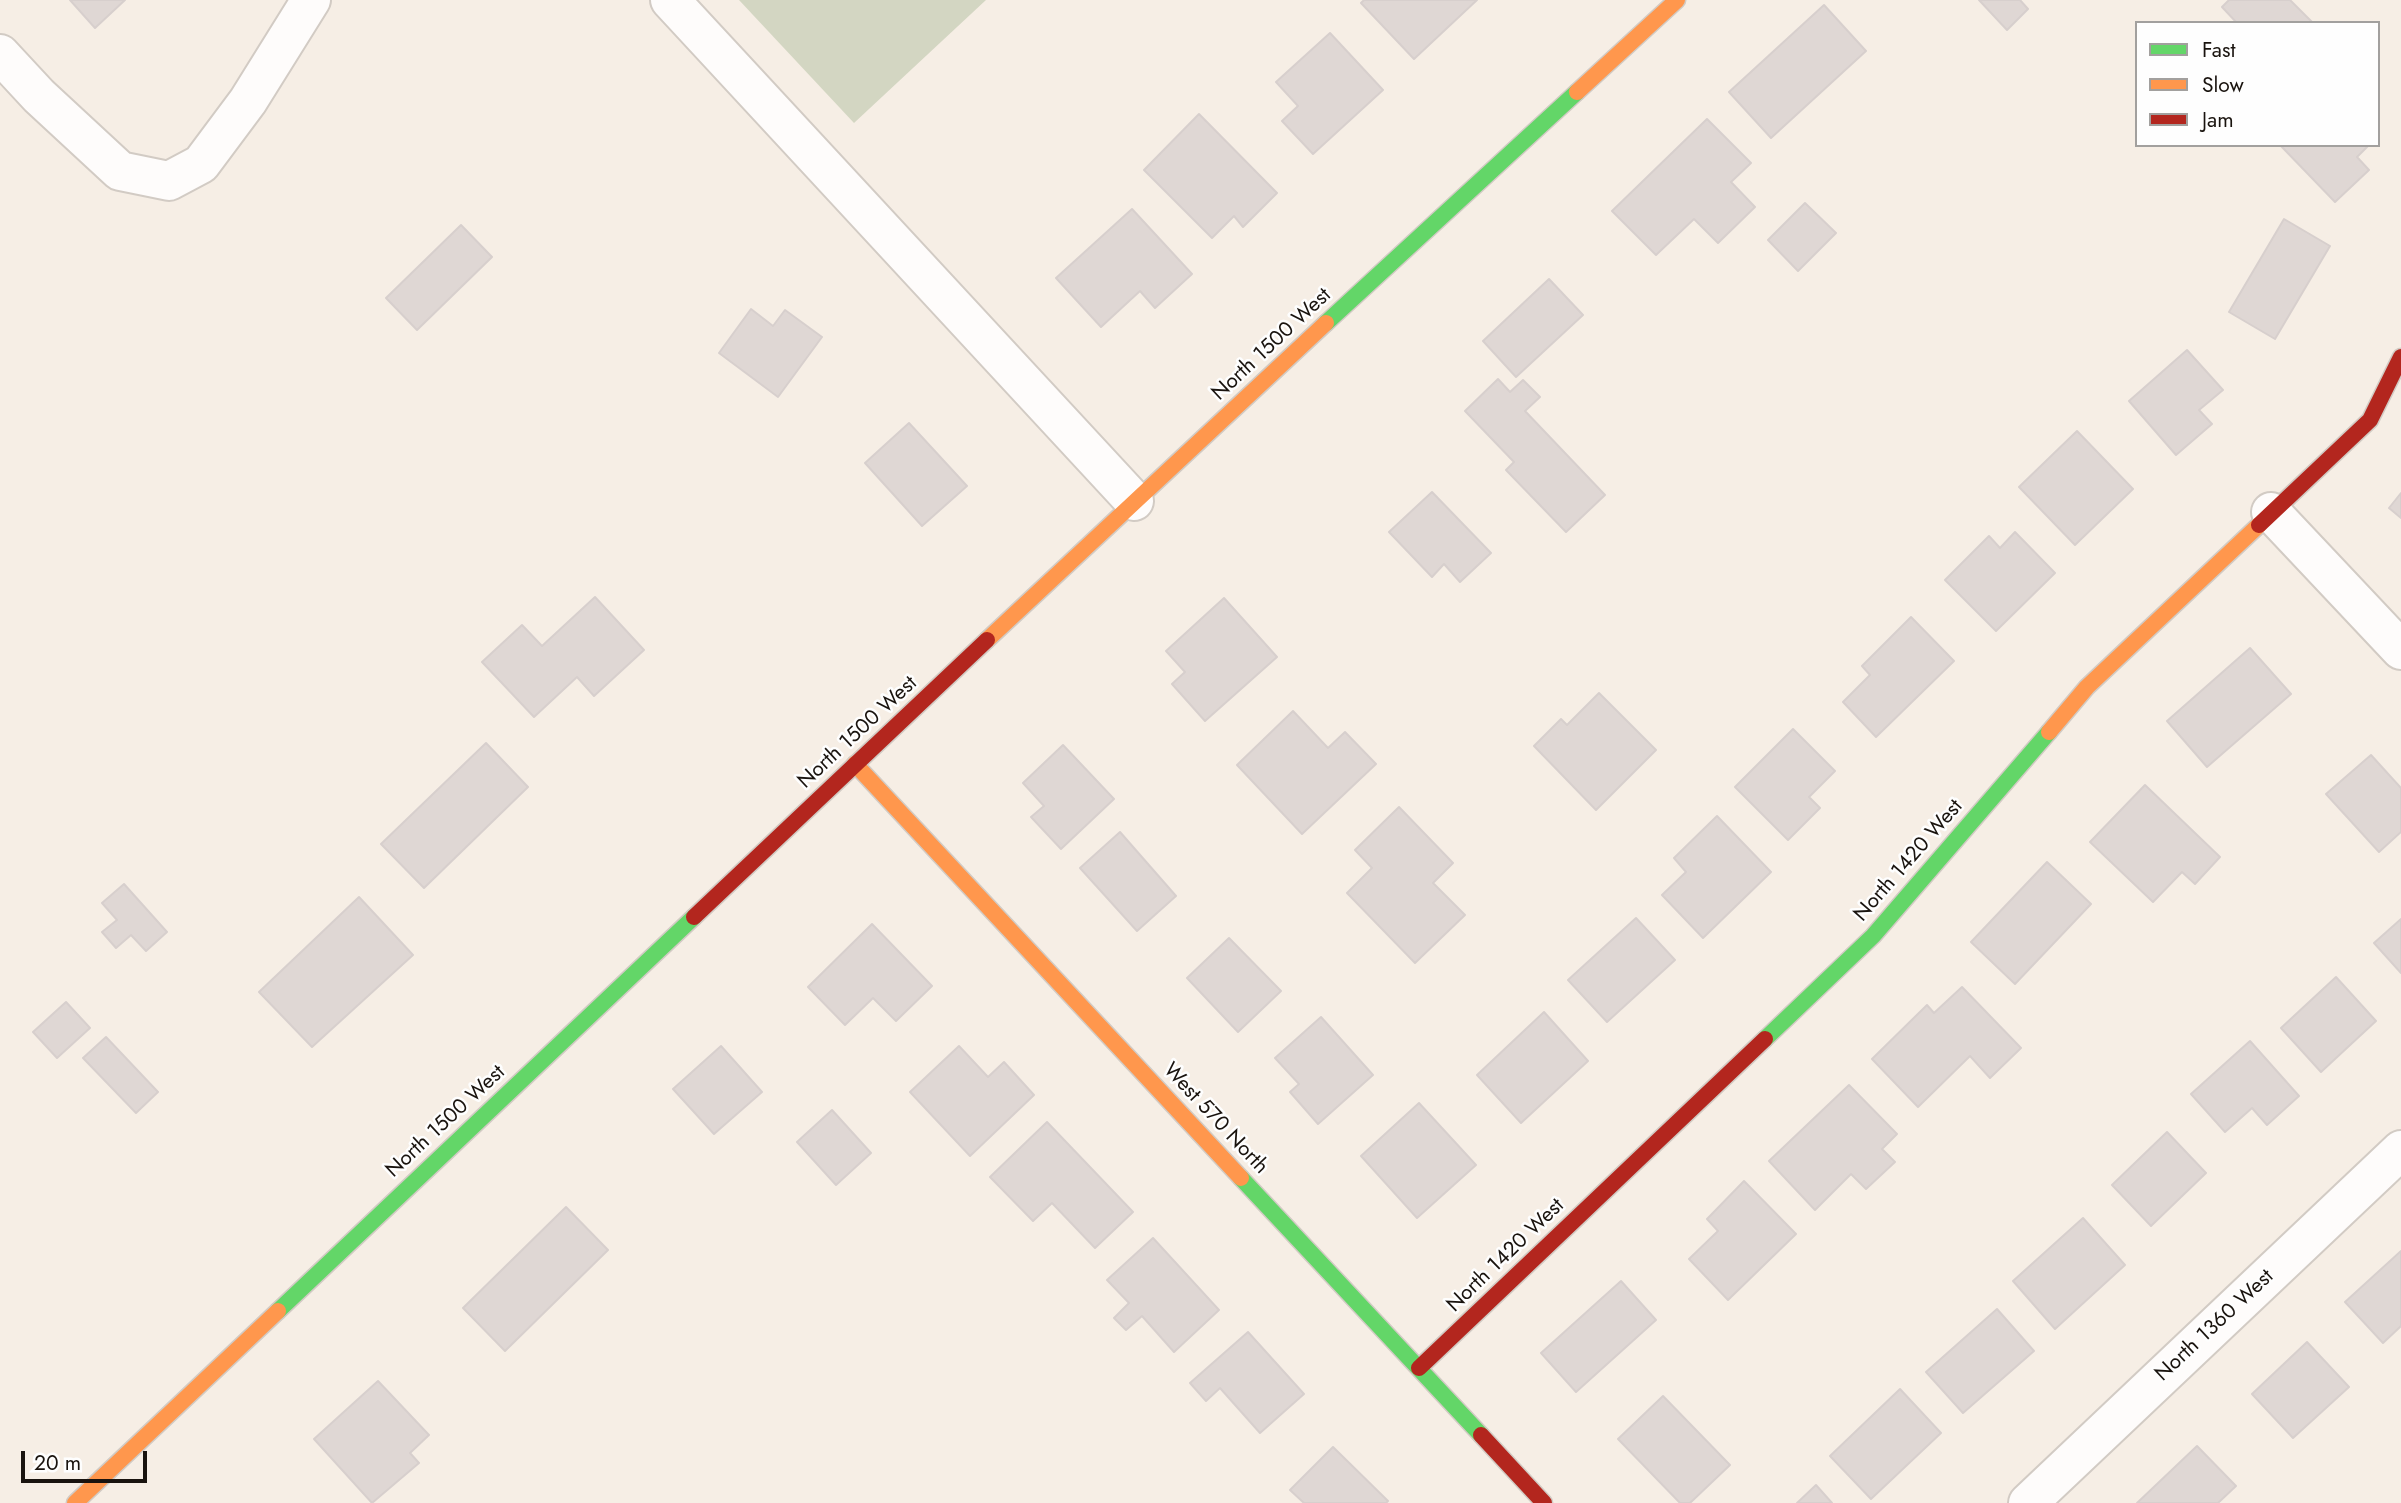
<!DOCTYPE html>
<html>
<head>
<meta charset="utf-8">
<style>
	body { margin:0 }
	#map { position:relative; width:2401px; height:1503px; overflow:hidden; background:#f6eee5; font-family:Jost,sans-serif }
	canvas { display:block }
	.legend { position:absolute; left:2135px; top:21px; width:245px; height:126px; box-sizing:border-box; background:#fefefe; border:2px solid #a2a09e; margin:0; padding:9px 12px; list-style:none; font-size:21px; color:#19130e }
	.legend li { display:flex; align-items:center; gap:14px; height:35px }
	.legend b { width:35px; border:2px solid #a2a09e }
	.scale { position:absolute; left:21px; top:1451px; width:126px; height:32px; box-sizing:border-box; border:4px solid #19130e; border-top:0; padding-left:9px; font-size:21px; line-height:24px; white-space:nowrap; color:#19130e; -webkit-text-stroke:5px #fefefe; paint-order:stroke }
</style>
</head>
<body>
<div id="map">
<canvas width="2401" height="1503"></canvas>
<ul class="legend">
<li><b style="height:9px;background:#63d668"></b>Fast</li>
<li><b style="height:9px;background:#ff974d"></b>Slow</li>
<li><b style="height:9px;background:#b3261e"></b>Jam</li>
</ul>
<div class="scale">20 m</div>
</div>
<script>
const c = document.querySelector('canvas').getContext('2d');
c.lineJoin = 'round';
function paint(path, color) {
  c.fillStyle = color;
  c.fill(path, 'evenodd');
}
function trace(path, color, width, dash) {
  c.strokeStyle = color;
  c.lineWidth = width;
  c.lineCap = dash ? 'butt' : 'round';
  c.setLineDash(dash || []);
  c.stroke(path);
}
function write(font, color, halo, rows, align = 'center') {
  c.font = font + ' Jost,sans-serif';
  c.lineWidth = 5;
  c.setLineDash([]);
  c.textBaseline = 'middle';
  c.strokeStyle = halo;
  c.fillStyle = color;
  for (const [text, x, y, turn = 0] of rows) {
    c.save();
    c.translate(x, y);
    c.rotate((+turn || 0) * Math.PI / 180);
    c.textAlign = isNaN(turn) ? turn : align;
    if (halo) c.strokeText(text, 0, 0);
    c.fillText(text, 0, 0);
    c.restore();
  }
}
paint(new Path2D(`
	M739,0H986L854,123Z`), '#d3d6c2');
const building = new Path2D(`
	M70,0H125L95,28Z
	M1364,0H1477L1414,59L1361,3Z
	M1979,0H2020L2028,9L2007,30Z
	M2229,0H2290L2312,22L2237,23L2222,7Z
	M1824,5L1866,51L1771,138L1729,92Z
	M1330,33L1383,90L1313,154L1282,121L1298,106L1276,82Z
	M1199,114L1277,193L1243,227L1234,216L1212,238L1144,170Z
	M1707,119L1751,163L1731,182L1755,207L1718,243L1694,219L1656,255L1612,211Z
	M2280,145H2369L2357,157L2369,170L2335,202Z
	M1805,203L1836,233L1798,271L1768,240Z
	M1132,209L1192,274L1155,308L1140,291L1101,327L1056,278Z
	M2284,219L2330,246L2275,339L2229,312Z
	M461,225L492,257L417,330L386,298Z
	M1549,279L1583,315L1516,377L1483,341Z
	M751,309L773,326L785,310L822,337L778,397L719,353Z
	M2187,350L2223,390L2199,410L2212,424L2176,455L2129,401Z
	M1498,379L1510,392L1523,380L1540,397L1525,411L1605,495L1566,532L1506,470L1514,462L1465,411Z
	M909,423L967,486L922,526L865,463Z
	M2077,431L2133,489L2075,545L2019,487Z
	M1432,492L1491,553L1460,582L1444,564L1432,577L1389,532Z
	M2401,493V518L2389,508Z
	M2015,532L2055,573L1996,631L1945,580L1989,536L2000,548Z
	M595,597L644,650L594,696L577,677L534,717L482,662L522,625L542,646Z
	M1224,598L1277,657L1205,721L1172,684L1185,672L1166,651Z
	M1911,617L1954,661L1876,737L1843,702L1870,675L1862,666Z
	M2250,648L2291,694L2207,767L2167,721Z
	M1599,693L1656,750L1596,810L1534,746L1561,719L1567,725Z
	M1293,711L1328,748L1345,732L1376,764L1302,834L1237,765Z
	M1793,729L1835,771L1809,797L1820,808L1788,840L1735,787Z
	M486,743L528,787L424,888L381,844Z
	M1063,745L1114,799L1061,849L1031,817L1044,806L1023,783Z
	M2371,755L2401,788V832L2379,852L2326,794Z
	M2145,785L2220,857L2195,884L2182,872L2153,902L2090,842Z
	M1399,807L1453,863L1433,883L1465,915L1415,963L1347,893L1372,868L1355,850Z
	M1717,816L1771,872L1703,938L1662,895L1686,872L1674,858Z
	M1120,832L1176,896L1137,931L1080,868Z
	M2047,862L2091,904L2015,984L1971,942Z
	M124,884L167,932L146,951L131,935L116,948L102,932L117,920L102,903Z
	M359,897L413,955L312,1047L259,992Z
	M1636,918L1675,960L1607,1022L1568,980Z
	M2401,919V973L2374,943Z
	M872,924L932,986L896,1021L873,998L845,1025L808,987Z
	M1229,938L1281,991L1238,1032L1187,978Z
	M2336,977L2376,1021L2321,1072L2281,1028Z
	M1962,987L2021,1048L1990,1078L1970,1056L1918,1107L1872,1059L1927,1005L1934,1013Z
	M66,1002L90,1028L57,1058L33,1032Z
	M1544,1012L1588,1061L1521,1123L1477,1075Z
	M1321,1017L1373,1075L1318,1124L1290,1092L1299,1084L1275,1058Z
	M106,1037L158,1092L136,1113L83,1058Z
	M2250,1041L2299,1096L2267,1125L2252,1108L2225,1132L2191,1094Z
	M721,1046L762,1092L714,1134L673,1089Z
	M959,1046L988,1077L1004,1062L1034,1095L970,1156L910,1092Z
	M1849,1085L1897,1134L1882,1149L1895,1162L1866,1189L1851,1174L1815,1210L1769,1161Z
	M1419,1103L1476,1165L1417,1218L1361,1156Z
	M832,1110L871,1153L836,1185L797,1142Z
	M1047,1122L1133,1212L1095,1248L1052,1203L1033,1221L990,1177Z
	M2167,1132L2206,1173L2151,1226L2112,1185Z
	M1744,1181L1796,1234L1728,1300L1689,1259L1718,1231L1707,1219Z
	M566,1207L608,1250L505,1351L463,1308Z
	M2083,1218L2125,1265L2055,1329L2013,1281Z
	M1153,1238L1219,1310L1174,1352L1142,1316L1126,1330L1114,1318L1129,1303L1107,1280Z
	M2401,1251V1326L2383,1343L2345,1302Z
	M1621,1281L1656,1320L1576,1392L1541,1353Z
	M1997,1309L2034,1351L1963,1413L1926,1372Z
	M1248,1332L1304,1394L1260,1433L1220,1388L1206,1401L1190,1383Z
	M2307,1342L2349,1387L2293,1438L2252,1394Z
	M378,1381L429,1435L410,1453L419,1463L372,1503L314,1439Z
	M1900,1389L1941,1433L1871,1499L1830,1456Z
	M1663,1396L1730,1465L1690,1503H1680L1618,1439Z
	M2197,1446L2236,1486L2218,1503H2137Z
	M1333,1447L1388,1501L1386,1503H1304L1290,1490Z
	M1816,1485L1832,1503H1797Z`);
paint(building, '#dfd7d4');
trace(building, '#d7cfcd', 2);
const street = new Path2D(`
	M670,0L1134,501
	M0,54L39,96L120,171L169,181L201,164L248,101L311,0
	M2271,512L2401,650
	M2028,1503L2401,1150`);
const fast = new Path2D(`
	M1326,323L1577,92
	M1765,1039L1873,936L2049,732
	M1241,1178L1481,1435
	M278,1311L694,917`);
const slow = new Path2D(`
	M1577,92L1677,0
	M987,640L1326,323
	M2049,732L2087,687L2259,525
	M855,764L1241,1178
	M75,1503L278,1311`);
const jam = new Path2D(`
	M2259,525L2370,420L2401,357
	M694,917L987,640
	M1419,1368L1765,1039
	M1481,1435L1544,1503`);
trace(street, '#d2cbc4', 42);
trace(fast, '#d2cbc4', 19);
trace(slow, '#d2cbc4', 19);
trace(jam, '#d2cbc4', 19);
trace(street, '#fefcfb', 38);
trace(fast, '#63d668', 16);
trace(slow, '#ff974d', 16);
trace(jam, '#b3261e', 16);
write('21px', '#19130e', '#fefefe', [
	["North 1500 West",1272,345,-43],
	["North 1500 West",858,733,-43],
	["North 1420 West",1909,861,-49],
	["West 570 North",1215,1119,47],
	["North 1500 West",446,1122,-43],
	["North 1420 West",1506,1256,-44],
	["North 1360 West",2215,1326,-43]
]);
</script>
</body>
</html>
